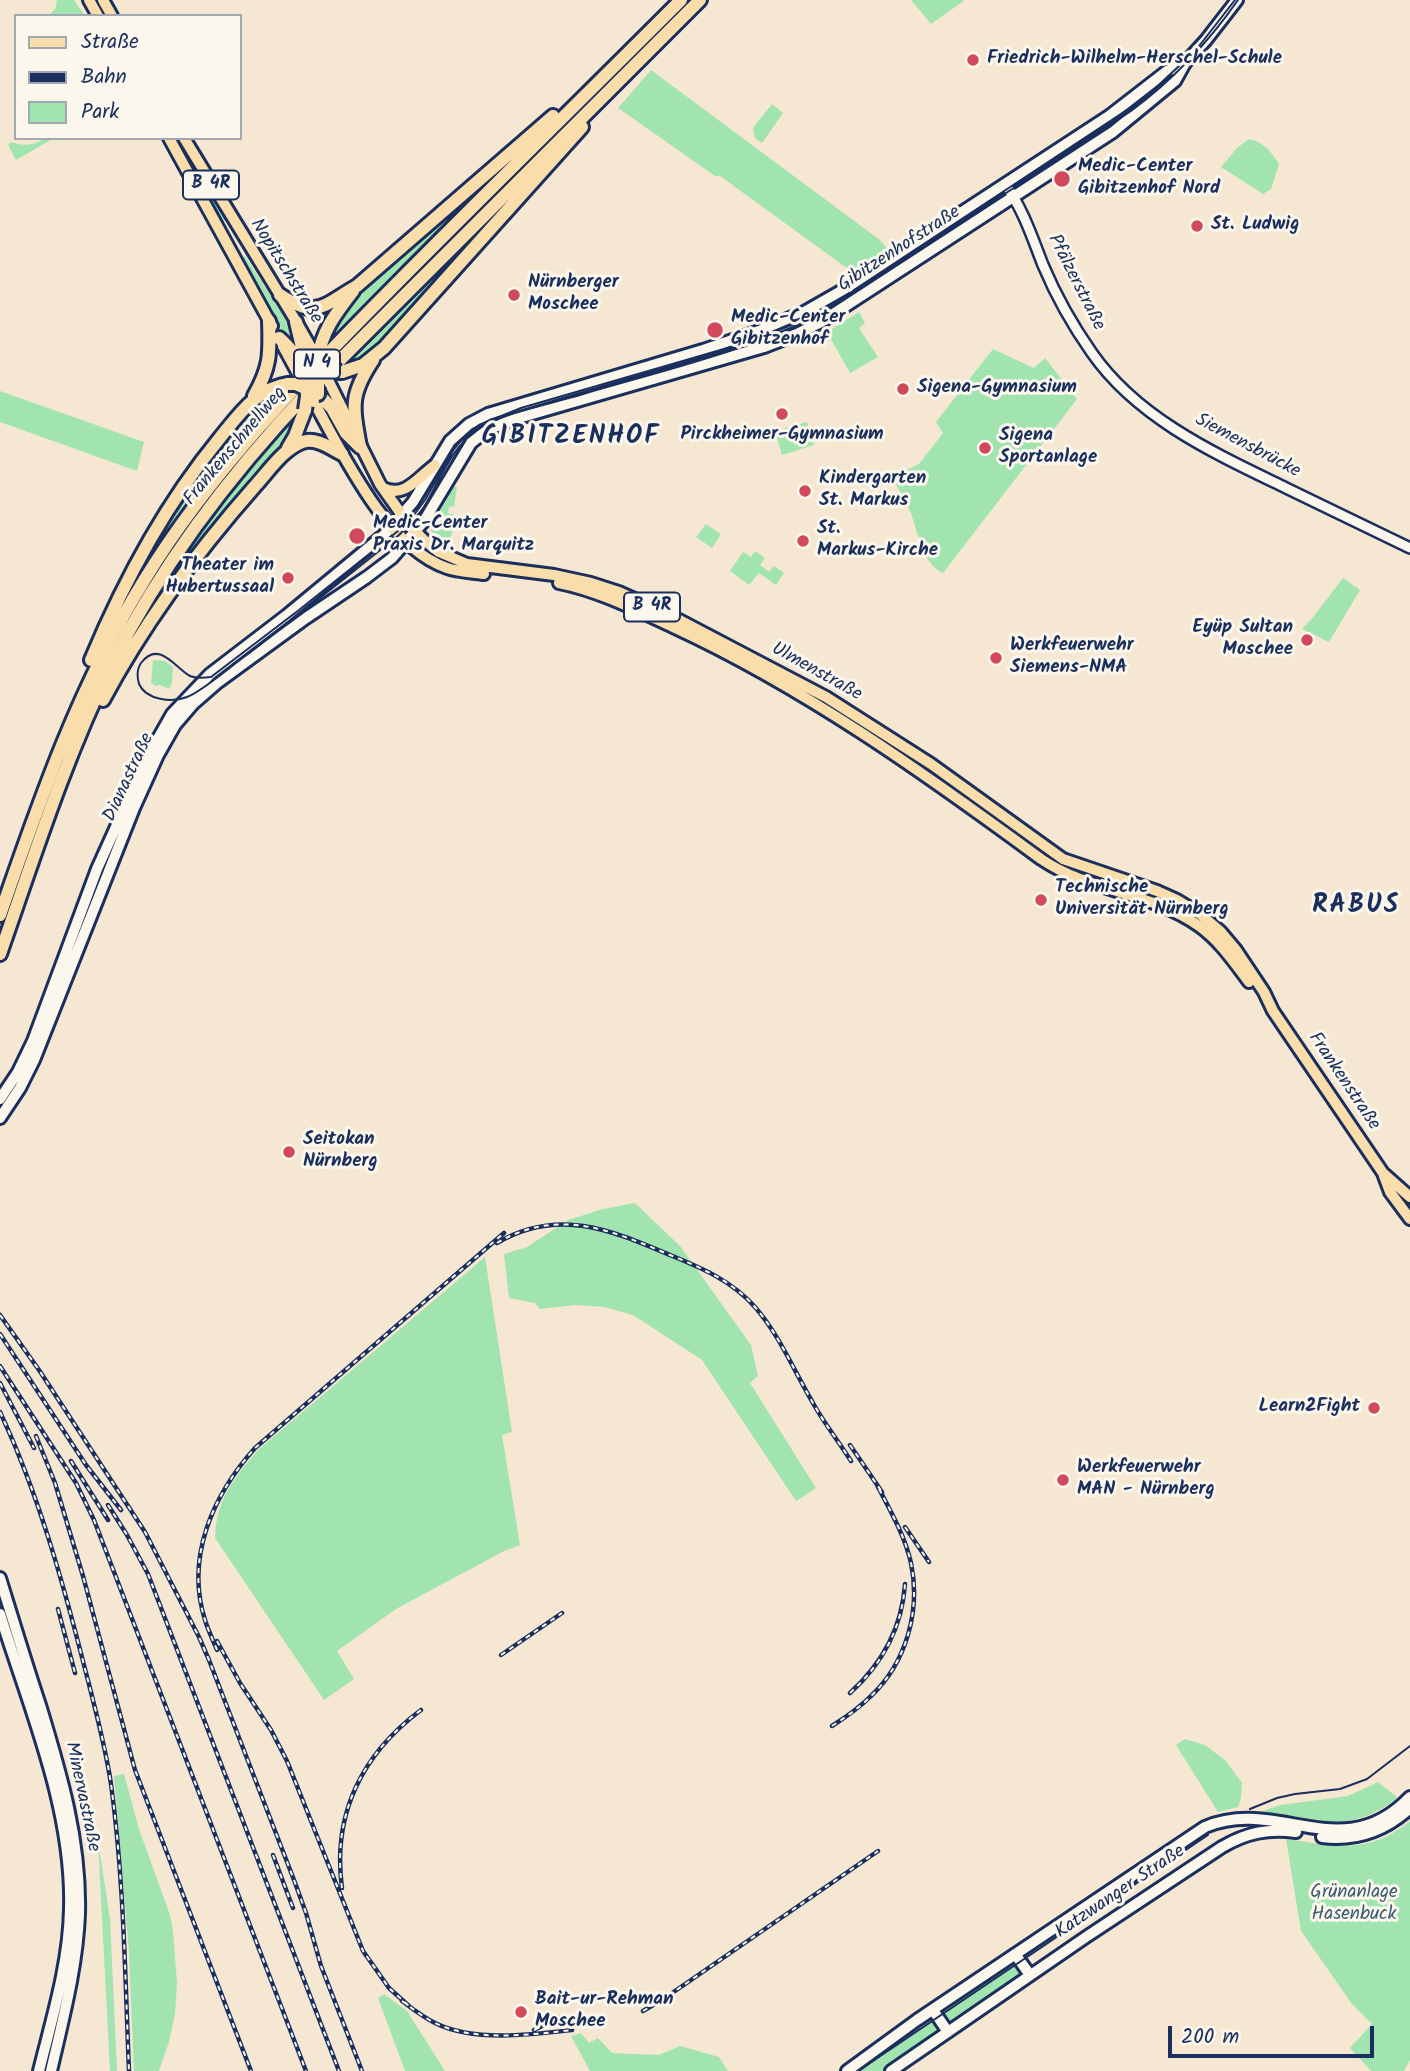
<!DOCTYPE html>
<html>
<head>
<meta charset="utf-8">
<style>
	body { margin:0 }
	#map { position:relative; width:1410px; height:2071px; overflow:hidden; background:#f6e7d3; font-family:Kalam,sans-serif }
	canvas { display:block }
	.legend { position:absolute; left:14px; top:14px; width:228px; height:126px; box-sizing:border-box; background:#fbf7ec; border:2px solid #a1a7b3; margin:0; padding:9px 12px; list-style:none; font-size:21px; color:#1b2f5e }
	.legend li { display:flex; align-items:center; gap:14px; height:35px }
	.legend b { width:35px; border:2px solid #a1a7b3 }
	.scale { position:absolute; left:1168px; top:2026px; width:206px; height:32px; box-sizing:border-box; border:4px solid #1b2f5e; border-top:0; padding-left:9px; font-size:21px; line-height:24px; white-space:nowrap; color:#1b2f5e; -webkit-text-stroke:5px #fbf7ec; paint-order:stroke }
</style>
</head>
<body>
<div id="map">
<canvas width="1410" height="2071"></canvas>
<ul class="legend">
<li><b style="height:9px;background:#f9ddab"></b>Straße</li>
<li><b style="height:9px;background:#1b2f5e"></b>Bahn</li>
<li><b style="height:19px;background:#a2e4af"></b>Park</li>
</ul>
<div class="scale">200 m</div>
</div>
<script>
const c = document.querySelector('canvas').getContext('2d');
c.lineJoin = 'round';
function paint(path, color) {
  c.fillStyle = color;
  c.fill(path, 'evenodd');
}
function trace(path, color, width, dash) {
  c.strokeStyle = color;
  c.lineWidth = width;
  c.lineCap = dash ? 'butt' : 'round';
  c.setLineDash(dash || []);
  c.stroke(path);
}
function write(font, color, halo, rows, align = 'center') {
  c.font = font + ' Kalam,sans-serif';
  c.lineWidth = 6;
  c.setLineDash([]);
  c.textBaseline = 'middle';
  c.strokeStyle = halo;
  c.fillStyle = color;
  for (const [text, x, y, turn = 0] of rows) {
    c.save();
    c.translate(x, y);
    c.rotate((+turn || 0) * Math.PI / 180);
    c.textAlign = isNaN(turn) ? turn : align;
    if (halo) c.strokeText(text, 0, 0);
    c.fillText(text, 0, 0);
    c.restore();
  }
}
paint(new Path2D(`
	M57,0H74L85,16H49L56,7Z
	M911,0H965L931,24Z
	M661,26L664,30L333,360L329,356Z
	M651,70L880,240L888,250L886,254L855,274L720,176H715L618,108Z
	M772,104L783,113L762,143L755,138L753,128Z
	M45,138H54L16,160L8,145L11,142C24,146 33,146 45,138Z
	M175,138H179L227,220L223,222Z
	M1249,139C1263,141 1272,153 1279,164L1271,189L1263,194L1221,167L1238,147Z
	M501,169L328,341C345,299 384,270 418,240C446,217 473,193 501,169Z
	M521,187L408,316L366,359L344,364Z
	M245,256L287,322L291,330L289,335L282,330L244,261L243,257Z
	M859,312L865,323L859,328L878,357L850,373L827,332Z
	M993,349L1034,368L1045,358L1077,399L943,573C922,564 918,531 910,511C905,500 898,488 892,477L919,464L943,433L936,422Z
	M0,391L144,442L137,471L0,422Z
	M279,393C237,440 195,487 160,539C146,560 134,582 122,604L140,562L189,483L253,405Z
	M296,416L291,432L277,454L140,625L198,535L235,487Z
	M807,422L814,445L782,455L775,431Z
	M454,487H457L454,507L449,506L448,513L455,515L450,542L447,543L431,531V527Z
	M706,524L721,534L712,548L696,537Z
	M755,551L765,558L760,565L769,572L774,566L784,573L776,585L759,573L749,585L730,571L743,552L751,557Z
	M1343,578L1360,590L1329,642L1302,629L1314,616Z
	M153,660L165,661L173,667L172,683L169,689L160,685L155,686L151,683Z
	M635,1203L680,1246L751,1345L758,1376L750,1383L816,1488L796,1501L702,1360L633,1315L604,1307L576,1305L540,1309L535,1303L509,1298L504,1254L527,1247L568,1220L603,1209Z
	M485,1257L512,1432L502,1435L520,1545L504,1551L396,1609L337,1651L354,1679L324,1700L215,1538C216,1500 234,1478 258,1450Z
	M1185,1739L1205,1745L1226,1761L1242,1783L1241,1798L1238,1807L1218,1812L1176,1745Z
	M124,1774L139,1829L170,1915L173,1931L177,1983L175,2014L169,2042L159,2071H134L129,1952L114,1776Z
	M1378,1782L1398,1798C1347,1835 1318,1821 1260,1812L1280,1805L1348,1796Z
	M1410,1821V2060L1404,2071H1371L1350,2048L1372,2024L1352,2004L1301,1931L1286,1839C1335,1846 1369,1855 1410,1821Z
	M98,1841L110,1919L117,2071H110Z
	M1012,1960L1023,1976L887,2071H850Z
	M384,1994L407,2011L445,2071H405L378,1998Z
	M581,2033L589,2043L598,2038L612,2053L659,2055L680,2046L719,2057L728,2071H590L571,2036Z`), '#a2e4af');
const tertiary = new Path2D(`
	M1005,184C1023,209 1032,237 1043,265C1056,296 1073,326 1092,353C1138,419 1216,454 1286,488C1327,508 1369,528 1410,548`);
const secondary = new Path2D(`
	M0,1099L18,1072L33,1041L97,869L147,758L172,714L210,674L287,615L385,534L413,502L450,441L469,424L488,414L703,350L759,331L806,311L848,287L898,254L1109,116L1167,71L1185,63
	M0,1118L20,1088L34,1060L134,808L158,755L175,725L193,704L217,683L306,618L367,577L392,558L424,521L471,443L486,431L508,421L764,347L797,334L821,322L1113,132L1175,81L1185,63L1206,40L1237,0
	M0,1578C13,1620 26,1663 40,1705C61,1774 81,1841 79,1914C77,1967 63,2019 51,2071
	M0,1614C29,1708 73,1809 70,1909C69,1964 52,2018 39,2071
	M1322,1837C1355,1841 1385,1831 1410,1808
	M1015,1954L1030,1975
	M933,2010L948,2032
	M847,2071L917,2020L1205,1827C1278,1796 1342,1868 1410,1797
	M891,2071L1086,1937L1222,1847C1246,1833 1268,1828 1296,1832`);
const primary = new Path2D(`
	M89,0L98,16
	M103,0L112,16
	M169,138L272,326
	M184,138L294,318L318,360
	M283,346L296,370
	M330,384L380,484L409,525L424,540L439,552L467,564L554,575L591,583L619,592L662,611L826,697L931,764L1063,859L1157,891L1177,900L1200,914L1220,931L1236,950L1264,992L1273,1011L1383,1173L1410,1197
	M314,402C343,454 386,547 447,568C458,572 472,572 484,574
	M383,488C405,499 419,476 435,465
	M559,583C599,591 636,610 673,627C805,688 924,773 1041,859C1089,892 1151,892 1199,926C1220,941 1234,962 1249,982
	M1384,1176L1390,1192L1410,1219`);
const trunk = new Path2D(`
	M280,295C318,320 323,305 357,286L553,116
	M296,322L306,364
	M279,338C289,346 295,357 306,364
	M318,360C321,332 336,313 353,291
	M342,372L363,365L384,348L582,127
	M323,377L700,0
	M318,394L332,408L346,433L360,447
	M254,396C271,366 270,353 269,321
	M360,447C353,407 349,396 373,360
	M288,448L295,436L305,410
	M91,660C124,581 164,506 219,439C238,416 255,389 288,384
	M103,700C145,621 196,553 255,486C268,472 283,449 302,442C316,437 330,448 342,454
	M0,915C40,799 80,684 145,579C214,466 308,373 401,279C494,185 588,93 681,0
	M0,954C34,857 65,758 111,665C162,563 232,472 310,390`);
trace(tertiary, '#1b2f5e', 14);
trace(secondary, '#1b2f5e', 16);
trace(primary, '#1b2f5e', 16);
trace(trunk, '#1b2f5e', 18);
trace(tertiary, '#fbf7ec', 9);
trace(secondary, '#fbf7ec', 10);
trace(primary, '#f9ddab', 10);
trace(trunk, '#f9ddab', 12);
trace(new Path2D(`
	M1235,0L1196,50L1145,98L836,302L812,316L769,334L724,349L521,408L479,425L463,438L454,449L425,500L408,523L299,610L211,677C204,678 197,679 190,676C176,669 159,639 141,663C137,669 137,677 139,684C146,700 172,703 187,697C203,691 232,665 248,654C299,615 349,575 399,535C408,526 417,517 424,507C439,482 451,449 474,432C500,413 549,404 580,395C667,369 758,350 837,304L1131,111C1173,80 1208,43 1238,0
	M1250,1809L1277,1798L1295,1794L1340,1789L1367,1779L1410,1746
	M858,2071L1208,1835`), '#1b2f5e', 2);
const rail = new Path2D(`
	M497,1243C558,1207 611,1230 670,1255C702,1268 732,1281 755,1307C780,1336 794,1371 813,1403C824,1423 839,1442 851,1461
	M0,1315L39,1370L145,1532L199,1637L209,1660L294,1880L306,1913L321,1966L362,2071
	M0,1334L86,1465L121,1510
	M0,1366L76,1483L94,1520L306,2071
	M0,1383L34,1448
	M0,1412C38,1493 62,1579 84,1665C94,1704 105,1744 111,1784C124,1879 125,1976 129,2071
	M36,1436L55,1483L83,1576L135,1770L251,2071
	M850,1445L882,1492
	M71,1461L108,1520
	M108,1505L127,1535L148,1574L339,2071
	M905,1527L929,1562
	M58,1609L75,1673
	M217,1641L240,1683L271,1730L287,1761L363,1951L389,1988L409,2006
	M217,1650C213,1640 208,1630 205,1620C185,1557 213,1495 255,1448L504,1233
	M501,1655L562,1613
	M850,1693C883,1663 902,1628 905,1584
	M832,1726C846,1717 859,1708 871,1696C906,1663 921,1611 911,1563C905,1536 890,1510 877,1485
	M273,1855L293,1908
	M342,1888C332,1814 362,1754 421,1710
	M402,2001C413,2009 423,2017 435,2023C473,2042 530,2035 572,2030
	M643,2011L662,2000L878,1851
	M534,2030L560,2017`);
trace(rail, '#1b2f5e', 4.5);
trace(rail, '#fbf7ec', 2, [5]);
const primaryBridge = new Path2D(`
	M320,365L330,384
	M296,370L314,402`);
const trunkBridge = new Path2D(`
	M323,371L342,372
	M288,384H296L318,394V360
	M305,410L307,396L306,364L317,369`);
trace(primaryBridge, '#1b2f5e', 16, []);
trace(trunkBridge, '#1b2f5e', 18, []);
trace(primaryBridge, '#f9ddab', 10);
trace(trunkBridge, '#f9ddab', 12);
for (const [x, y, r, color] of [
	[973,60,7,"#d1495b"],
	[1062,179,9,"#d1495b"],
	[1197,226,7,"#d1495b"],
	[514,295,7,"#d1495b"],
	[715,330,9,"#d1495b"],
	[903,389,7,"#d1495b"],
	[782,414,7,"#d1495b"],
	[985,448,7,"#d1495b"],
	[805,491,7,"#d1495b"],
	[357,536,9,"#d1495b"],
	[803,541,7,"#d1495b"],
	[288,578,7,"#d1495b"],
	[1307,640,7,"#d1495b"],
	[996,658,7,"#d1495b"],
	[1041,900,7,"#d1495b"],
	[289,1152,7,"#d1495b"],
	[1374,1408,7,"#d1495b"],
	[1063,1480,7,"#d1495b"],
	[521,2012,7,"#d1495b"]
]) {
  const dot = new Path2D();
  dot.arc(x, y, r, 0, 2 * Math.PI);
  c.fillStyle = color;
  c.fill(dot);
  trace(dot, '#fbf7ec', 2.5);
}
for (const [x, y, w] of [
	[211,185,56],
	[317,364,46],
	[652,607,56]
]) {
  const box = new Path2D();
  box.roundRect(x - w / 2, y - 14.5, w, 29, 5);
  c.fillStyle = '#fbf7ec';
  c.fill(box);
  trace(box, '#1b2f5e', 2);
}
write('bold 18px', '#1b2f5e', null, [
	["B 4R",211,185],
	["N 4",317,364],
	["B 4R",652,607]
]);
write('bold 19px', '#1b2f5e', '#fbf7ec', [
	["Friedrich-Wilhelm-Herschel-Schule",987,60],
	["Medic-Center",1078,168],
	["Gibitzenhof Nord",1078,190],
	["St. Ludwig",1211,226],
	["Nürnberger",528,284],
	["Moschee",528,306],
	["Medic-Center",731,319],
	["Gibitzenhof",731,341],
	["Sigena-Gymnasium",917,389],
	["Pirckheimer-Gymnasium",782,436,"center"],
	["Sigena",999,437],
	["Sportanlage",999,459],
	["Kindergarten",819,480],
	["St. Markus",819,502],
	["Medic-Center",373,525],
	["Praxis Dr. Marquitz",373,547],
	["St.",817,530],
	["Markus-Kirche",817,552],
	["Theater im",274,567,"right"],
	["Hubertussaal",274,589,"right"],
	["Eyüp Sultan",1293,629,"right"],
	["Moschee",1293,651,"right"],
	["Werkfeuerwehr",1010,647],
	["Siemens-NMA",1010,669],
	["Technische",1055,889],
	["Universität Nürnberg",1055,911],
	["Seitokan",303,1141],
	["Nürnberg",303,1163],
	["Learn2Fight",1360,1408,"right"],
	["Werkfeuerwehr",1077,1469],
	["MAN - Nürnberg",1077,1491],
	["Bait-ur-Rehman",535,2001],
	["Moschee",535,2023]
], 'left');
write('19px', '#1b2f5e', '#fbf7ec', [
	["Gibitzenhofstraße",900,250,-33],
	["Nopitschstraße",285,272,58],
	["Pfälzerstraße",1075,283,63],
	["Frankenschnellweg",236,447,-50],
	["Siemensbrücke",1247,447,28],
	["Ulmenstraße",816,673,29],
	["Dianastraße",130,778,-65],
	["Frankenstraße",1343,1082,56],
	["Minervastraße",81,1797,78],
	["Katzwanger Straße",1121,1893,-34]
]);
write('19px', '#3d5c72', '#fbf7ec', [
	["Grünanlage",1354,1894],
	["Hasenbuck",1354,1916]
]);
c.letterSpacing = '2px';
write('bold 26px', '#1b2f5e', '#fbf7ec', [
	["GIBITZENHOF",571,439],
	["RABUS",1356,908]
]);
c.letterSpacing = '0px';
</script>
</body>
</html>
